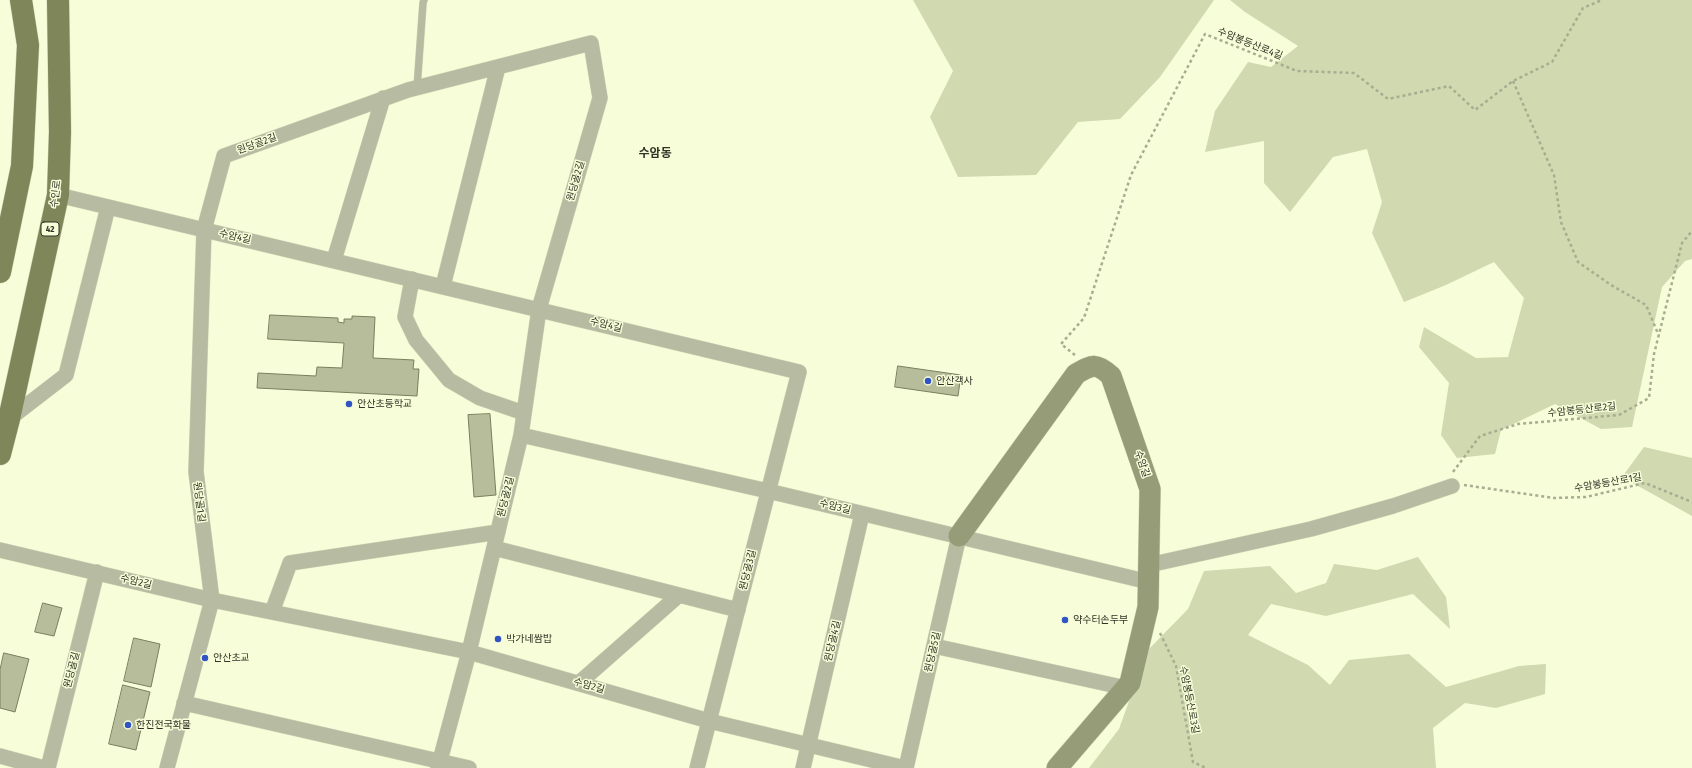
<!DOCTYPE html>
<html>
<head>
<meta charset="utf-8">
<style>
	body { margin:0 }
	canvas { display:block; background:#f6fdd8 }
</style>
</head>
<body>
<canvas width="1692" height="768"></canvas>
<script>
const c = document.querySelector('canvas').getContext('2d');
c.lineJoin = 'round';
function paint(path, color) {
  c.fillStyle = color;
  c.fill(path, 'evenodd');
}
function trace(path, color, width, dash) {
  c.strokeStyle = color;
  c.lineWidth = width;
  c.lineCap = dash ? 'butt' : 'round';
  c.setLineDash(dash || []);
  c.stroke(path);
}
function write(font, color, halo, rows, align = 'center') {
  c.font = font + ' "Fira Sans Condensed","Noto Sans KR",sans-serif';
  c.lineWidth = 3;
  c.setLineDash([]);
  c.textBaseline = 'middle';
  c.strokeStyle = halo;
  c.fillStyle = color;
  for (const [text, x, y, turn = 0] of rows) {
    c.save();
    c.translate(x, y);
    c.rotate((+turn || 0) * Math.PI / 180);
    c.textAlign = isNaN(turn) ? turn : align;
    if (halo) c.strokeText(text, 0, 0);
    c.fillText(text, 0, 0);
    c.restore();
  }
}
paint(new Path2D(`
	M913,0H1214L1160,77L1120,119L1078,122L1036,175L958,177L930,117L953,71Z
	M1230,0H1692V259L1685,261L1662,287L1632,427L1601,429L1555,404L1501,430L1495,454L1457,458L1441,435L1449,383L1419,347L1424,327L1476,358L1508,357L1524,298L1494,262L1446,285L1404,302L1372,233L1382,202L1367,149L1333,157L1290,212L1264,183V141L1205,152L1215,111L1248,62L1271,67L1298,46L1245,12Z
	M1644,447L1692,458V516L1622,477Z
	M1418,557L1446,597L1450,629L1413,594L1326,616L1271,604L1248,635L1308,665L1330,685L1349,660L1409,654L1446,687L1519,666L1546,664L1545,694L1496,708L1465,703L1433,728L1436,768H1089L1119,729L1147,651L1188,609L1204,571L1270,566L1296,593L1326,583L1334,564L1377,570Z`), '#d1d9b0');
const building = new Path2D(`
	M270,315L338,318V322L344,323V319H352V316L375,317L373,358L414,360L413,369H419L417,396L257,388L258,373L316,376L317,367L342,368L344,343L268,339Z
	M898,366L961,375L958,396L895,387Z
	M490,414L496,495L474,497L468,415Z
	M43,603L62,608L54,636L35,632Z
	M134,638L160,644L151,687L124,681Z
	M4,653L29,659L15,712L0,708V670Z
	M123,685L150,692L136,750L109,744Z`);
paint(building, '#b7bd9a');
trace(building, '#797f5d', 1);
const lane = new Path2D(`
	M417,88L423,3L424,0`);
const street = new Path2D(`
	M58,195L799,372L697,768
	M334,260L383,98
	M412,279L405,317L416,340L449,380L480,398L524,413
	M443,286L498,67
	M9,419L66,375L108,207
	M521,435L768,491L1149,582
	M494,548L738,610
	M0,550L212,600L469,652L709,721L905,768
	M1149,565L1311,529L1393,506L1452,486
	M272,612L290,563L498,532
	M934,646L1126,688
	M579,683L679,595
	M184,703L469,768
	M0,756L44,768
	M48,768L97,572
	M167,768L212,600L196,472L204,230L224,156L408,90L591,43L600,98L539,309L521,435L469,652L438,768
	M803,768L862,514
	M906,768L959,536`);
const secondary = new Path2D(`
	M959,536L1076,374C1093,364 1097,363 1111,376L1150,489L1148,607L1130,683L1057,768`);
const primary = new Path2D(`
	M0,272L22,166L28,45L21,0
	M0,454L9,419L58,195L60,132L58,0`);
trace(lane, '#d2d9b8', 8);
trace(street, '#d2d9b8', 16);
trace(secondary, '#d2d9b8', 22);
trace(primary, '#d2d9b8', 23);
trace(new Path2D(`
	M1513,81L1554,175L1561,222L1578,262L1611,285L1646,305L1659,336
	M1075,355L1061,344L1084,318L1131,175L1205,34L1297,71L1354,73L1388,99L1449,86L1475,110L1513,81L1552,62L1583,8L1602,0
	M1453,472L1480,436L1518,424L1619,415L1649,398L1654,354L1682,243L1692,231
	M1464,485L1554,498L1586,497L1645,483L1692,502
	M1160,633L1176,666L1193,762L1206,768`), '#a8ad91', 2.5, [3, 3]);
trace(lane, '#b6bba2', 7);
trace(street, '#b6bba2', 15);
trace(secondary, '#969c78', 21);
trace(primary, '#7f865a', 22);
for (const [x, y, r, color] of [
	[928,381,4,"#3054c4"],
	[349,404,4,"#3054c4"],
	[1065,620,4,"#3054c4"],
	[498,639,4,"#3054c4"],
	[205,658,4,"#3054c4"],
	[128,725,4,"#3054c4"]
]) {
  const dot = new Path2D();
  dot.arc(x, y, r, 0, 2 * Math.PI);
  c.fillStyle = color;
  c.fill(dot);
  trace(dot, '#f6fdd8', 1.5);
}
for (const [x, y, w] of [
	[50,229,18]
]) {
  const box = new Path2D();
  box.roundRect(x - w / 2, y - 7, w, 14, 3);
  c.fillStyle = '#f6fdd8';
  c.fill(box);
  trace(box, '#303325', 1);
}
write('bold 9px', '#303325', null, [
	["42",50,229]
]);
write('10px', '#303325', '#f6fdd8', [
	["수암봉등산로4길",1250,44,22],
	["원당골2길",257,144,-20],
	["원당골2길",576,181,-74],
	["수인로",56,194,-83],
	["수암4길",235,237,13],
	["수암4길",606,325,14],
	["수암봉등산로2길",1582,410,-6],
	["수암길",1142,464,71],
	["수암봉등산로1길",1608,483,-10],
	["원당골2길",506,497,-76],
	["원당골1길",199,502,83],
	["수암3길",835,507,14],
	["원당골3길",748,570,-76],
	["수암2길",136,582,14],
	["원당골4길",833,641,-77],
	["원당골5길",933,652,-77],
	["원당골길",72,670,-76],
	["수암2길",589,686,16],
	["수암봉등산로3길",1189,700,79]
]);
write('10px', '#303325', '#f6fdd8', [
	["안산객사",936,381],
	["안산초등학교",357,404],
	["약수터손두부",1073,620],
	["박가네쌈밥",506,639],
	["안산초교",213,658],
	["한진전국화물",136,725]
], 'left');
write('bold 12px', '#303325', '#f6fdd8', [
	["수암동",655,154]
]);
</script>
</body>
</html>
